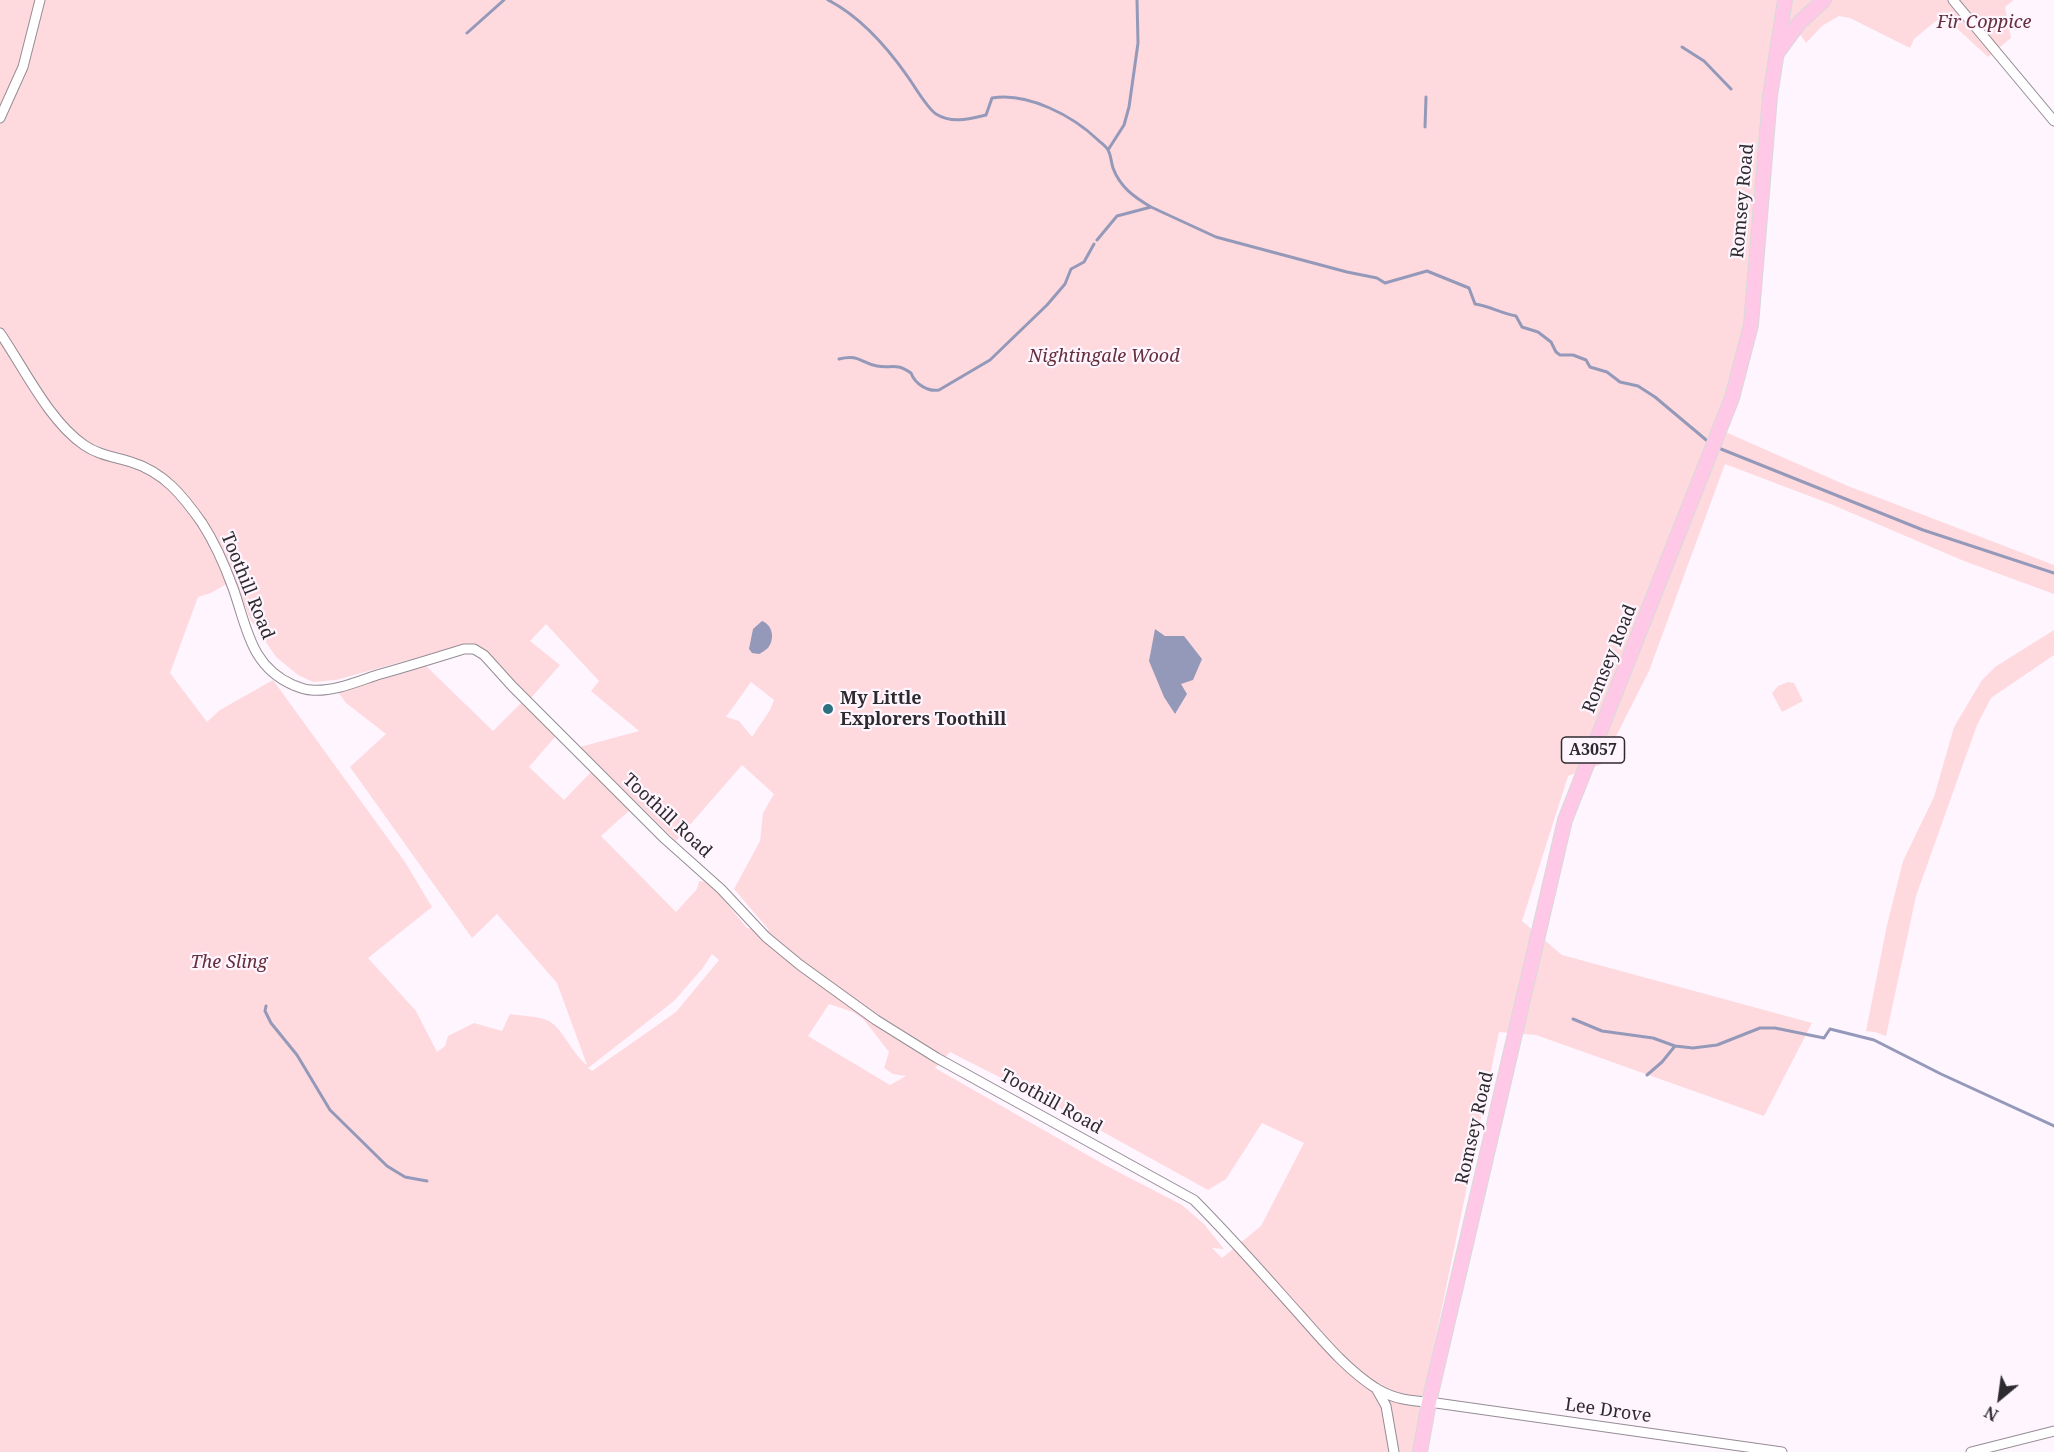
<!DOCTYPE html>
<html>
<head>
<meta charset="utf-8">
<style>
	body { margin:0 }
	#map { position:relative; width:2054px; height:1452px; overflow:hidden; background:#fef5ff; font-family:"Noto Serif",serif }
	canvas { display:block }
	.north { position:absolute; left:1970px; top:1368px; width:60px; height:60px; -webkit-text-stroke:4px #fef5ff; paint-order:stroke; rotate:209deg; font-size:16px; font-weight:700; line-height:24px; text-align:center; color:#2e2b2f }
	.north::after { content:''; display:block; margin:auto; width:21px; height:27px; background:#2e2b2f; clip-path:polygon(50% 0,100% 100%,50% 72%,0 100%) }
</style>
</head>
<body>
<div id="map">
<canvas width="2054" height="1452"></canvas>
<div class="north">N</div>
</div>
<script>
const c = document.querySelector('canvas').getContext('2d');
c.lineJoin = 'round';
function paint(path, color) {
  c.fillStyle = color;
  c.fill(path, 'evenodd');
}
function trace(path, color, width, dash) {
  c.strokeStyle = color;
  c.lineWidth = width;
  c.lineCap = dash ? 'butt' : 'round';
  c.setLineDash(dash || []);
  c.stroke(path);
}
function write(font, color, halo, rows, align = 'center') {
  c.font = font + ' "Noto Serif",serif';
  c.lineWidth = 4.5;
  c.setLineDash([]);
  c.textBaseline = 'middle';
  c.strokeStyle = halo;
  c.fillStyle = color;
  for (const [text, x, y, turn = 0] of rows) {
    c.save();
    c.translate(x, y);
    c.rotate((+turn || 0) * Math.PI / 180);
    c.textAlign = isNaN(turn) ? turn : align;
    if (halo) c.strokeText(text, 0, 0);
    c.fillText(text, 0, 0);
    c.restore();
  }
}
paint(new Path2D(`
	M0,0H1778L1746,324L1727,394L1714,427L1848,486L2054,565V594L1964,561L1833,505L1725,464L1649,671L1602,764L1568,776L1522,921L1562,955L1812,1023L1764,1116L1536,1035L1499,1032L1412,1452H0ZM235,579L250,619L276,657L298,675L313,682L336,680L444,650L469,645L486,651L511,680L531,698L560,665L530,641L546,624L599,681L591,691L639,731L580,747L676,841L742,765L774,794L763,813L760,841L734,889L769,930L747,928L709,882L699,881L697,889L676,912L601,836L630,810L591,772L564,800L529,767L555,737L522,702L493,731L426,666L338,692L346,703L386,734L350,767L472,938L497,914L557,983L587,1065C573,1055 563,1029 549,1021C537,1016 523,1016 510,1014L502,1031L474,1023L448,1036L445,1046L437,1052L416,1011L368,958L432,907L405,862L273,680L220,710L207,722L170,673L198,597L211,593ZM1155,630L1165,636L1180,684ZM751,682L774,700L770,710L752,737L739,721L726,717ZM712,954L719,960L676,1012L592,1071L588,1068L674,1001L702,969ZM829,1004L853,1012L864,1020L889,1052L884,1068L893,1074L906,1076L890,1085L808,1036ZM950,1052L1058,1107L1208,1190L1226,1179L1262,1123L1304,1143L1261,1226L1222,1258L1212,1248L1224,1249L1204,1224L1182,1205L1105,1165L935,1068Z
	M1792,0H1814L1789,25Z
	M1832,0H2014L2005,7L2011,38L1988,57L1950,22L1937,20L1914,39L1910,48L1850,18L1839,16L1822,26L1806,43L1799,33L1818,11Z
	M2054,630V655L1991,698L1977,725L1916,896L1886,1036L1875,1032L1866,1031L1887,925L1903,861L1934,797L1954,727L1982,680L1995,667Z
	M1788,682L1794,683L1803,701L1782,712L1772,693L1778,686Z`), '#fedadf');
paint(new Path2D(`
	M762,621C773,625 775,639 768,648C767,649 760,654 759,654L752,653L749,649L753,629Z
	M1155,629L1165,636H1184L1202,659L1193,680L1181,684L1187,694L1175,714L1164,697L1149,661Z`), '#9599b9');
trace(new Path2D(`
	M828,0C861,17 887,47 908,77C915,87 927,108 936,114C952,124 969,119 986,115L992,98C1028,92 1073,116 1098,140C1101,143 1106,146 1108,150C1111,155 1111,162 1113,168C1120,187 1134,197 1151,207
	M467,33L504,0
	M1682,47L1704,61L1731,89
	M1425,127L1426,97
	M1108,150L1124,125L1129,107L1138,43L1137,0
	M1097,240L1117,216L1151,207L1216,237L1347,272L1377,278L1385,283L1427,271L1469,288L1475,304C1489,306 1501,313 1516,316L1522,327L1538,332L1551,342L1556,352L1560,355H1573L1586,360L1590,367L1607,372L1620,382L1638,386L1655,397L1711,444
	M839,359C860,354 860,363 877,366C891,369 895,362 911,373C915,384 928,392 939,390L990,360L1047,305L1065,284L1071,269L1084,262L1094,244
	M1716,447L1923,530L2054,573
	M266,1006L265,1011L271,1023L297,1055L330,1110L387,1166L405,1177L427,1181
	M1573,1019L1602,1031L1653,1038L1675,1046L1693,1048L1717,1045L1760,1028H1775L1824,1038L1830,1029L1874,1040L1941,1074L2054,1126
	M1647,1075L1662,1062L1675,1046`), '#9599b9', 3);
const street = new Path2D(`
	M1953,0L2054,121
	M0,118L23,67L40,0
	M0,333C24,368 49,421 84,445C98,455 115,457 131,462C164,472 183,496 202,523C215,543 225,566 233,588C247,627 250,666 293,685C298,687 305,690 311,690C333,692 356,682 377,675C406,667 435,658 464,649H474L484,655L512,686L665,839L721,889L766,937L800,965L876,1020L937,1058L1194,1200C1231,1237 1265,1276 1300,1315C1323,1341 1347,1370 1377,1389C1394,1399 1410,1401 1429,1402L1782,1452
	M1376,1388L1386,1406L1394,1452
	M1971,1452L2054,1431`);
const primary = new Path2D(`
	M1778,52L1799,23L1824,0
	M1420,1452L1429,1402L1565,820L1732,398L1751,325L1770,96L1785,0`);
trace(street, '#958c95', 11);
trace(primary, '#d9d9da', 16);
trace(street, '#fff', 9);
trace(primary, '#ffc8e6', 14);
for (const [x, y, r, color] of [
	[828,709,6,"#2b717f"]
]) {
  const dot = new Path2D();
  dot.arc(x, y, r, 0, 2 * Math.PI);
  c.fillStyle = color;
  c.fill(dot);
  trace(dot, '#fef5ff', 2);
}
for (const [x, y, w] of [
	[1593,750,63]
]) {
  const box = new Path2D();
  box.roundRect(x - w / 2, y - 13, w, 26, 4.5);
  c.fillStyle = '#fef5ff';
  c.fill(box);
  trace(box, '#2e2b2f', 1.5);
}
write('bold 16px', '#2e2b2f', null, [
	["A3057",1593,750]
]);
write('italic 18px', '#642f3b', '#fef5ff', [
	["Fir Coppice",1984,23],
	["Nightingale Wood",1104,357],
	["The Sling",229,963]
]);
write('18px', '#2e2b2f', '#fef5ff', [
	["Romsey Road",1743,201,-85],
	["Toothill Road",247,586,68],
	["Romsey Road",1610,659,-68],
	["Toothill Road",667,816,43],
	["Toothill Road",1051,1102,29],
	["Romsey Road",1475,1128,-77],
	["Lee Drove",1608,1411,8]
]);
write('bold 18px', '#2e2b2f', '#fef5ff', [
	["My Little",840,699],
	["Explorers Toothill",840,720]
], 'left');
</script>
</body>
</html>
